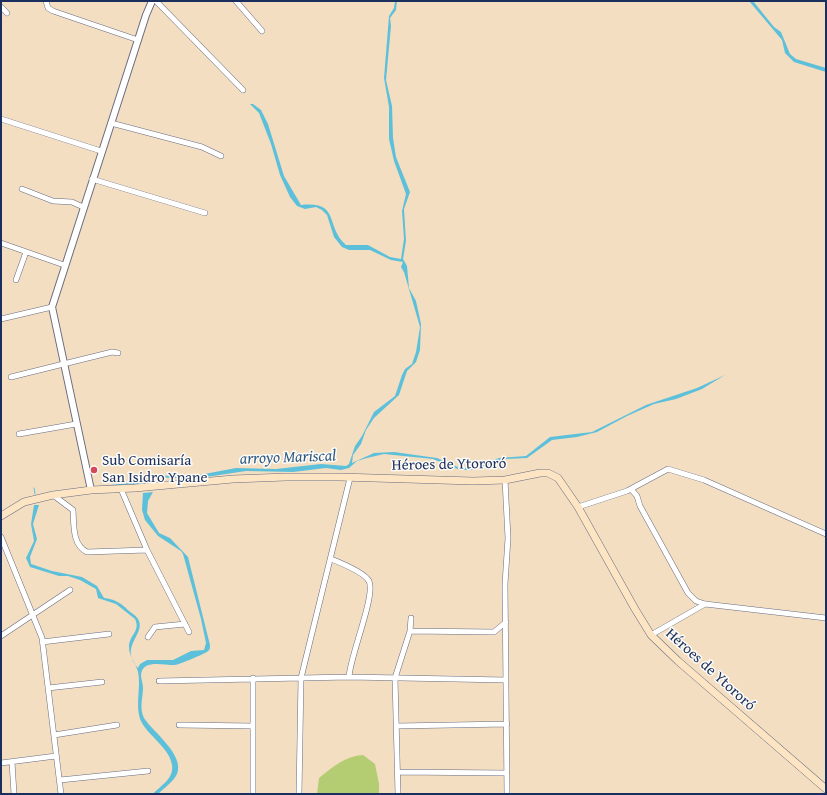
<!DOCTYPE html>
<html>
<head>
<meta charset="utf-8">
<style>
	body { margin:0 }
	#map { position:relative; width:827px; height:795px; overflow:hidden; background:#f3dec1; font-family:"Gentium Book Plus",serif }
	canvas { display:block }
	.frame { position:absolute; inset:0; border:2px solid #1b2f5e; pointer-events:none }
</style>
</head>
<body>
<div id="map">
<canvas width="827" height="795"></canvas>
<div class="frame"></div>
</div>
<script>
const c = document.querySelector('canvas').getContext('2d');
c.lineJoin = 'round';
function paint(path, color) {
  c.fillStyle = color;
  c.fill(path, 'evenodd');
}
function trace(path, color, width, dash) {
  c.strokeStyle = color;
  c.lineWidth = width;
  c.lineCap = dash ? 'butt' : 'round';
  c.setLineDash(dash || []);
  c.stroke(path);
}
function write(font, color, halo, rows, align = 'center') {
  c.font = font + ' "Gentium Book Plus",serif';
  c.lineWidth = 3;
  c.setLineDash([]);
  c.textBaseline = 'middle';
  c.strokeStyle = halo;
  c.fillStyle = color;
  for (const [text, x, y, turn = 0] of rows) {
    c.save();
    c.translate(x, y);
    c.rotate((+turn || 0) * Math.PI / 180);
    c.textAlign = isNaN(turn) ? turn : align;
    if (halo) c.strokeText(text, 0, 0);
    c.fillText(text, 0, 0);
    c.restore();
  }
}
paint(new Path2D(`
	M363,755L375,764L379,784V794H317L319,778C332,767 346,756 363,755Z`), '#b4cc72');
paint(new Path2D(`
	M395,1H397L396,10L390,18L391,26L386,80L392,106L393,138L396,157L410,192L404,209L406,241L403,259L407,266L409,288L416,301L421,324L420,350L416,362L407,371L399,395L374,418L366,430L361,444L353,455L352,463L374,453L394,452L437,458L460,468H470L499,458L526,456L550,437L592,432L646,405L697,388L725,375L702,389L676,399L654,404L627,416L597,432L577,437L552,440L527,458L506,459L471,470H460L433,459L384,454L367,458L357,461L349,468L341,470L326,468L293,472L246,471L193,479L154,477L142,484L100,486L139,482L152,476L199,475L236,468L276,469L321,464L346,466L349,464L355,446L362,436L374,412L395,396L402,375L405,369L412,364L416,352L420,327L404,272L401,267L403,262L391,260L370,250H349L342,247L334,237L327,215L322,210L316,207L305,209L297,206L290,197L280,175L271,144L259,113L250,104H253L261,110L268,124L284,176L301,205C341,201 324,225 346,245H368L390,257L401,259L404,239L402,211L406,194L394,161L389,139V107L384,78L389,16L394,8Z
	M749,1H753L774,27L781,32L790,54L796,59L826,68V72L794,62L785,53L782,40Z
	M153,492L148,501L147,513L159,533L170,538L188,557L210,645C210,647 210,650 208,651C207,653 178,665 175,665C167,666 142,658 141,675C141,679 143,683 143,688C143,697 139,708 144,718C153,732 185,755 177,774C173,782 164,788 158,794H153C161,785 174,779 172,765C169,745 142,733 139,715C136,701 141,686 138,672C136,663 129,657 129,647C129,635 141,631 135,619L116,604L98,598L96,589L80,580L68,576H59L30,567L26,558L34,541L31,524L34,505H39L33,524L37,539L30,557L31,564L52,571L82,577L97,586L104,598C114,599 119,602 126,608C129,612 135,614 138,619C147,634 118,646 138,668L140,664L147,660H173L191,651L204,650L206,643L201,619L183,554L181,551L158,536L145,520L142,510L143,493Z`), '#5dc0db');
trace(new Path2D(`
	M34,488L35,494`), '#5dc0db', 1);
const minor = new Path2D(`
	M46,1L48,8L53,11L138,40
	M156,1L243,90
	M236,1L262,31
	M1,7L7,13
	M1,119L101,151
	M111,123L202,147L221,156
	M92,179L205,213
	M22,189L53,201L72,202L83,207
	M1,243L64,265
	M16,280L26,252
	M1,319L52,307
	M11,377L112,352L118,353
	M19,434L76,424
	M505,480L508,538L505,584L507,794
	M121,489L147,550L189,632
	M631,489L637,496L640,506L688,593L696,601L705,604L826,618
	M53,495L73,510C74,524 72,545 87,552L147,550
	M578,507L627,491L668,469L704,480L826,534
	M1,537L42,638L61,794
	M331,559C341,563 364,572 369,581C376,595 350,656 349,677
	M410,631L494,632L506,622
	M651,635L705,604
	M1,636L70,590
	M148,637L155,627L185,624
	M42,642L109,634
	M159,681L349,677L506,680
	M48,688L102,682
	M179,725L253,726
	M397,726L507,724
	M54,735L117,725
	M12,762L14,794
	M1,763L56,756
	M398,772L507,773
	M60,780L148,771
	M253,794V678
	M299,794L301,678L350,478
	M398,794L395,678L410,631L411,618`);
const tertiary = new Path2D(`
	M91,490L52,307L146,15L152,1`);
const secondary = new Path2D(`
	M1,516L24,502L53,495L91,490L135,488L233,479L286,477H340L473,481L505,480L540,473H548L558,478L578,507L635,609L651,635L678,661L826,789`);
trace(minor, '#676c81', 6);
trace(tertiary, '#676c81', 8);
trace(secondary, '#676c81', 8);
trace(minor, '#fff', 5);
trace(tertiary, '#fff', 6);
trace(secondary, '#fde5c4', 7);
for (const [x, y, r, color] of [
	[94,470,4,"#d1495b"]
]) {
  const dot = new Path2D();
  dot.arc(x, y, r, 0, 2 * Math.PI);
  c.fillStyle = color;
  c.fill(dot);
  trace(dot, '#fdfcf7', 1.5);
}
write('15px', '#1b2f5e', '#fdfcf7', [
	["Sub Comisaría",102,461],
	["San Isidro Ypane",102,478]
], 'left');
write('15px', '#1b2f5e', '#fdfcf7', [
	["Héroes de Ytororó",449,465,-1],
	["Héroes de Ytororó",710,670,42]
]);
write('italic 16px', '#2f5a84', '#fdfcf7', [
	["arroyo Mariscal",288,458,-2]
]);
</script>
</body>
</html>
